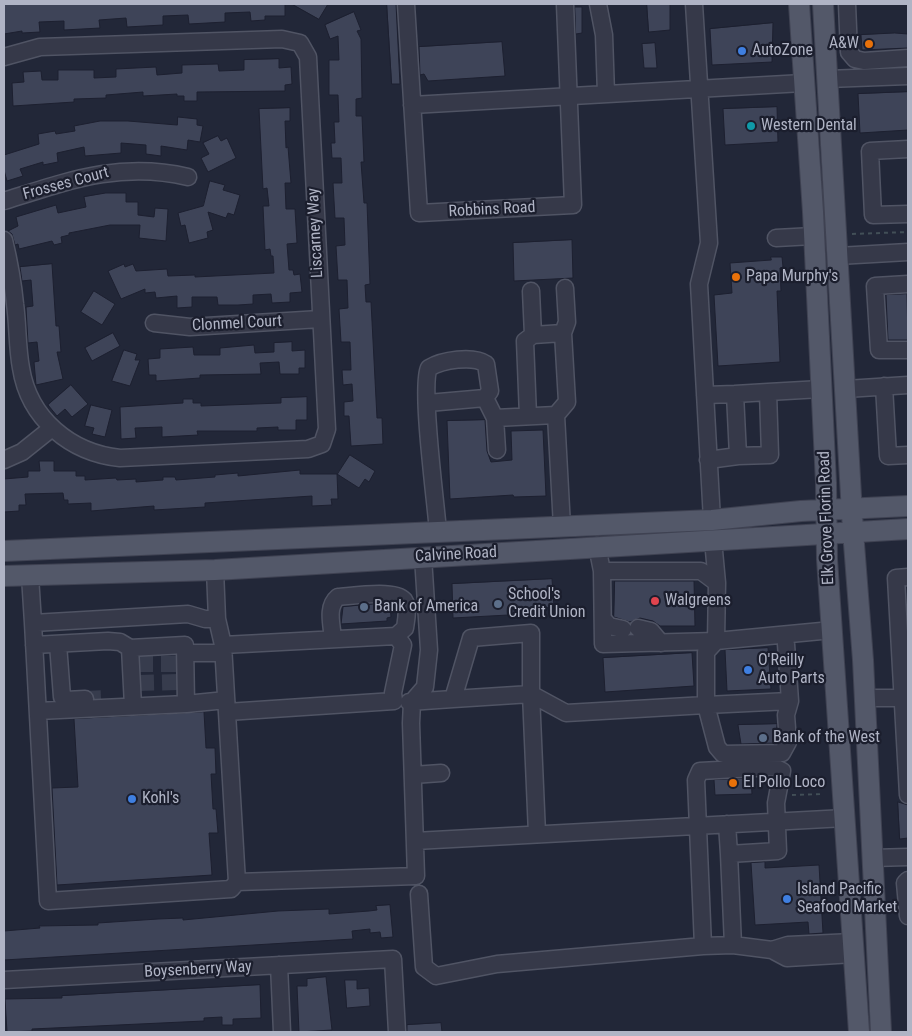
<!DOCTYPE html>
<html>
<head>
<meta charset="utf-8">
<style>
	body { margin:0 }
	#map { position:relative; width:912px; height:1036px; overflow:hidden; background:#222738; font-family:"Roboto Condensed",sans-serif }
	canvas { display:block }
	.frame { position:absolute; inset:0; border:5px solid #b0b4c5; pointer-events:none }
</style>
</head>
<body>
<div id="map">
<canvas width="912" height="1036"></canvas>
<div class="frame"></div>
</div>
<script>
const c = document.querySelector('canvas').getContext('2d');
c.lineJoin = 'round';
function paint(path, color) {
  c.fillStyle = color;
  c.fill(path, 'evenodd');
}
function trace(path, color, width, dash) {
  c.strokeStyle = color;
  c.lineWidth = width;
  c.lineCap = dash ? 'butt' : 'round';
  c.setLineDash(dash || []);
  c.stroke(path);
}
function write(font, color, halo, rows, align = 'center') {
  c.font = font + ' "Roboto Condensed",sans-serif';
  c.lineWidth = 4.5;
  c.setLineDash([]);
  c.textBaseline = 'middle';
  c.strokeStyle = halo;
  c.fillStyle = color;
  for (const [text, x, y, turn = 0] of rows) {
    c.save();
    c.translate(x, y);
    c.rotate((+turn || 0) * Math.PI / 180);
    c.textAlign = isNaN(turn) ? turn : align;
    if (halo) c.strokeText(text, 0, 0);
    c.fillText(text, 0, 0);
    c.restore();
  }
}
const building = new Path2D(`
	M4,4H285V16H265V20L251,21L250,12L225,13V22L189,24L188,15L163,16V25L127,27L126,18L99,20L100,28L64,30V21L39,22L40,32L22,33V31L4,34Z
	M292,4H328L319,19Z
	M387,4H396L400,84H392Z
	M647,4H670V30L649,32Z
	M575,7H582V33L576,34Z
	M354,12L361,30L357,31L361,39L362,98L356,99V116H362L364,162H361L364,203H367L370,284L365,285L366,302H371L377,418H382L383,444L351,446L349,416H344V402L353,401L352,384L343,385L342,370H351L350,342H341L339,309L348,308L347,280H338L336,246L345,245L344,218H335L333,183H342L341,158H332L331,143H335L334,122H339L338,95H329V60H339L338,36L330,39L325,25Z
	M773,23L772,62L712,65L710,29Z
	M895,33L908,34V48L862,50L861,35Z
	M502,42L505,76L428,81L424,74L420,75L419,47Z
	M655,43L657,68H644L642,44Z
	M279,59V68L291,67L292,84L285,85V91L197,92V101H184V96H177V94L143,96V92L106,95V98L74,99V102L13,106L12,83L24,82L23,72L41,71L42,80H58V70H94V78L116,77V69L156,67L157,75L182,73V65L218,64L219,71L244,70V60Z
	M908,92V130L860,133L858,94Z
	M777,107L778,142L725,145L723,109Z
	M290,108V121H285L286,148L288,147L291,183H285L286,209H295L297,243L287,244L289,270H293L294,275L300,274L302,292L290,293V302L272,303L271,294L253,295V304L238,305H218L217,297H192V307L177,308V296L156,298L155,292L145,293V289L121,299L108,271L124,264L125,267L133,264L136,271L167,269L168,276L195,275V277L274,273L273,256H271L270,249L265,250L263,206H269L267,188L263,189L259,109Z
	M178,117L197,119V125L203,126L200,142L188,140L187,150L161,146V156L146,154V145L121,143V153L85,156L84,147L57,153L58,162L43,165V162L20,169L23,176L7,181L4,170V155L39,144L38,134L55,131L56,134L75,131L74,126L100,121H128L177,125Z
	M218,136L221,141L227,138L236,158L208,172L201,158L209,154L203,143Z
	M210,181L225,185L223,190L240,195L234,215L228,213L226,218L208,212L213,230L207,232L208,238L189,243L185,225L181,226L178,213L203,206Z
	M106,193H126V202H138V215L154,217L155,208L168,209L166,241L139,238L140,225H110L69,233V235L61,237L62,243L54,245L52,241L19,249L18,244L15,245L12,234L8,231L18,226L16,217L56,205L58,213L86,207L84,197Z
	M572,240L573,278L514,281L513,243Z
	M771,257H782L783,267L780,268L781,291H777L780,362L718,366L714,295L732,293L730,263L771,260Z
	M52,264L56,326H59L61,352H57L63,379L36,385L34,362L39,361L37,342L28,343L26,307L33,306L31,280L22,281L20,267Z
	M94,291L115,304L102,325L81,312Z
	M907,294L908,340H888L886,295Z
	M113,333L120,346L92,361L85,348Z
	M292,342V351L305,350V368H299V374H280L279,362L260,363L261,374L200,375V378L156,381V375H149L148,359L160,358V349L193,347L194,355H220V348L254,345L255,353L274,352V343Z
	M124,350L137,354L135,360H140L130,386L112,381Z
	M71,385L88,404L72,417L65,409L57,416L48,405Z
	M307,397V420H296V430H278V427L257,428V431H197L198,435L162,437V427L135,428L136,438L121,439L120,407L183,403V399H193V403H201V406L281,403V398Z
	M91,405L112,410L105,437L92,434L94,428L85,426Z
	M485,420L487,451L491,462L512,460L511,431L543,430L546,496L514,497L513,495L450,499L447,421Z
	M350,455L375,471L369,482L365,479L359,488L337,474L338,499H331L332,505L312,506V496L205,503V507L154,510V506L91,511V503L68,504V500H64L63,493L25,494L26,505H19V511L4,512V479L28,477V471H40L39,461H54V471H76V476H85V480L116,478L117,480L136,479V482L163,480V477H175L176,480L215,477V475L238,473V476L300,470V474H337Z
	M552,579L554,607L545,608V613L453,618L452,584Z
	M615,581H694L695,626H660L653,621L640,618L630,622L614,617Z
	M373,604L390,605L391,617L387,618V621L341,624L343,607Z
	M768,648L771,689L727,691L725,650Z
	M692,653L694,686L605,692L603,658Z
	M204,712L206,748H215L216,774H211L213,809H216L218,833H209L212,875L57,885L52,788L78,787L74,719Z
	M777,724L776,743L741,744L738,725Z
	M751,778L752,794L715,795L714,780Z
	M898,802L908,805V838L900,839Z
	M765,862V868L819,865L823,933L809,934L808,922L755,925L751,863Z
	M390,905L393,937L381,938L380,932L370,933V929L352,931L353,939L4,960V931L40,928L39,926L98,925V923L158,919L183,918V920L278,911L329,909V914L369,911L377,910L376,906Z
	M326,977L332,1030L299,1032L297,986H307V979Z
	M345,980H357V989L369,988L370,1006L347,1008Z
	M260,985L261,1018L233,1019V1025H222V1017L204,1018V1021L32,1029V1031L7,1032L5,999L62,998V996Z
	M441,1023L442,1032H407V1025Z`);
paint(building, '#3e4458');
trace(building, '#1d2030', 1);
trace(new Path2D(`
	M137,664H179
	M138,683L179,682
	M85,699L108,698`), '#373c4d', 16, [16, 8]);
const minor = new Path2D(`
	M406,4L419,213L573,205L565,4
	M598,4L604,35L606,94
	M694,4L709,243L699,284L712,520
	M847,4L849,52L855,59L864,61L908,58
	M4,57L40,47L282,39L300,43L308,57L327,429L322,444L308,449L120,458C71,453 29,419 21,368C17,347 18,325 15,304C13,283 9,261 4,240
	M827,79L908,76
	M412,105L803,83
	M908,149L870,151L873,215L908,214
	M4,201C68,181 120,161 188,177
	M776,238L813,236
	M838,256L908,252
	M908,284L875,286L879,350H908
	M531,291L533,335L563,333
	M154,323L190,327L320,319
	M884,386L888,456L908,455
	M846,389L908,385
	M768,392L821,389
	M735,394L768,392L770,455L738,456
	M705,395L735,394L738,456L708,460
	M485,398L495,418L556,415L562,527
	M428,403L485,398L490,391L486,364C473,355 442,360 429,368C420,387 436,503 438,532
	M556,415L567,402L563,333L567,322L565,288
	M528,416L525,341L533,335
	M495,418L497,450
	M4,460L22,452L52,428
	M597,546L602,571L603,644L716,641L717,583L713,540
	M215,570L217,619H205L188,614L33,623L48,901L231,889L237,882L416,876L411,723L412,702L425,687L429,650L423,557
	M602,571H701L717,583
	M30,576L33,623
	M908,577L896,578L908,795
	M217,619L223,645L237,882
	M603,619L609,626L623,629
	M638,628L651,631L661,643
	M333,639C332,625 326,607 338,597C352,596 395,589 404,600C409,608 406,620 405,628L396,636
	M58,644L62,697L66,700L85,699
	M786,644L790,701L706,705L717,747L723,754L782,753L788,742L786,715L790,701
	M34,645L108,641L120,642L130,648
	M223,645L396,636L403,645L393,693L394,701L227,712
	M185,653H223
	M531,694L566,713L706,705V652L716,641L832,630
	M531,694L537,834
	M865,698H901
	M409,702L453,699L471,638L531,633V694L453,699
	M186,704L226,700
	M38,711L186,704L185,645L130,648L133,706
	M413,775L441,773
	M727,824L729,854L778,851L776,803L782,771L774,767L700,771L696,780L703,946L733,945L772,950
	M415,841L845,818
	M729,854L733,945
	M872,858L908,857
	M908,880L905,883L908,916
	M419,894L424,967L436,976L497,964L703,946
	M853,942L788,945L772,950L787,958L854,954
	M279,965L282,1032
	M4,980L393,959L397,1032`);
const major = new Path2D(`
	M799,4L813,212L826,483L827,559L859,1032
	M823,4L853,531L863,660L881,1032
	M4,551L712,520L801,511L908,506
	M4,576L215,570L908,529`);
trace(minor, '#505464', 19);
trace(major, '#3f4252', 22);
trace(new Path2D(`
	M852,234L908,232
	M792,795L824,794`), '#424f57', 2, [4, 4]);
trace(minor, '#363949', 16);
trace(major, '#535869', 20);
for (const [x, y, r, color] of [
	[869,44,5,"#e8710a"],
	[742,51,5,"#3f7fe0"],
	[751,126,5,"#0f9aa8"],
	[736,277,5,"#e8710a"],
	[655,601,5,"#e0444e"],
	[498,604,5,"#5c6f8a"],
	[364,607,5,"#5c6f8a"],
	[748,670,5,"#3f7fe0"],
	[763,738,5,"#5c6f8a"],
	[733,783,5,"#e8710a"],
	[132,799,5,"#3f7fe0"],
	[787,899,5,"#3f7fe0"]
]) {
  const dot = new Path2D();
  dot.arc(x, y, r, 0, 2 * Math.PI);
  c.fillStyle = color;
  c.fill(dot);
  trace(dot, '#1b1e2d', 2);
}
write('16px', '#b0b4c5', '#1b1e2d', [
	["A&W",859,44,"right"],
	["AutoZone",752,51],
	["Western Dental",761,126],
	["Papa Murphy's",746,277],
	["School's",508,595],
	["Credit Union",508,613],
	["Walgreens",665,601],
	["Bank of America",374,607],
	["O'Reilly",758,661],
	["Auto Parts",758,679],
	["Bank of the West",773,738],
	["El Pollo Loco",743,783],
	["Kohl's",142,799],
	["Island Pacific",797,890],
	["Seafood Market",797,908]
], 'left');
write('16px', '#b0b4c5', '#1b1e2d', [
	["Frosses Court",66,184,-15],
	["Robbins Road",492,210,-3],
	["Liscarney Way",316,233,-93],
	["Clonmel Court",237,324,-3],
	["Elk Grove Florin Road",827,518,-92],
	["Calvine Road",456,555,-3],
	["Boysenberry Way",198,970,-3]
]);
</script>
</body>
</html>
